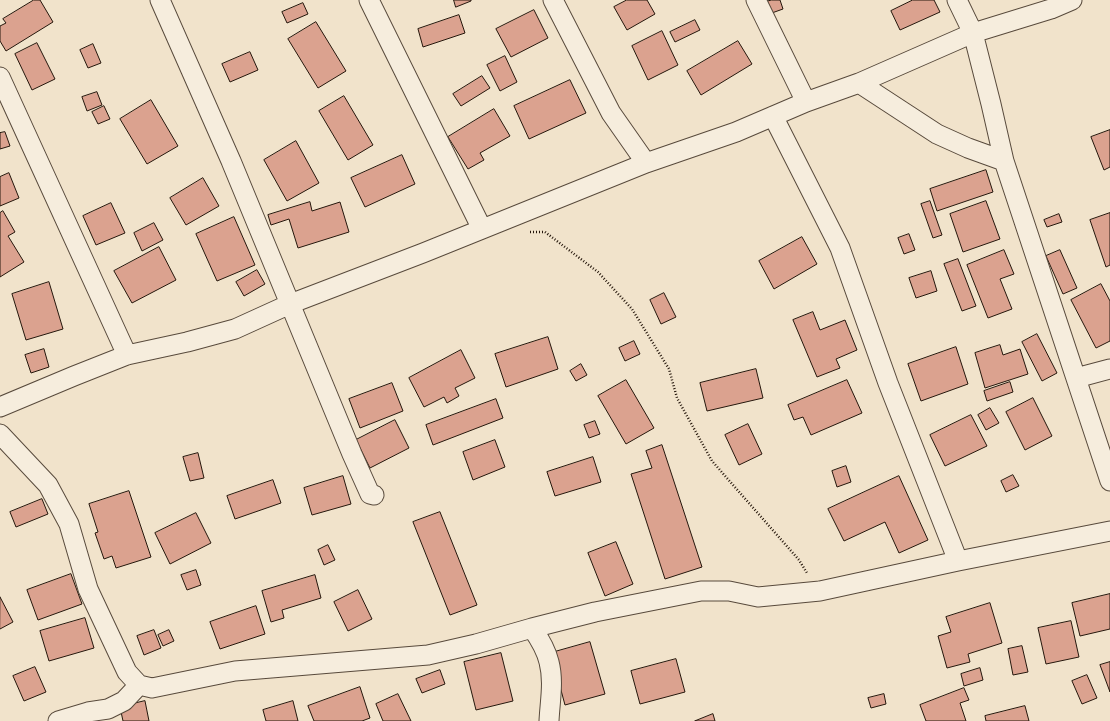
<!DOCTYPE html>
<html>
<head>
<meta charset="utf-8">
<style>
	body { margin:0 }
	canvas { display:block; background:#f1e3cb }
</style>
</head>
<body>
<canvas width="1110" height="721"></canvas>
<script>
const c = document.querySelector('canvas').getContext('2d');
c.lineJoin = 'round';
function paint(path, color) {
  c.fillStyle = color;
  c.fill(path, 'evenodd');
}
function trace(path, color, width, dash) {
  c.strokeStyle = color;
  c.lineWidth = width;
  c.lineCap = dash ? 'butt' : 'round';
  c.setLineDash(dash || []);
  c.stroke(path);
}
const building = new Path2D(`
	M34,0H40L53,22L6,51L0,41V26L6,23L3,19Z
	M454,0H471V1L456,7Z
	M627,0H647L655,14L627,30L614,7Z
	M772,0H780L783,9L769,14L765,2Z
	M913,0H934L940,12L900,30L891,11Z
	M303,3L308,14L287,23L282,12Z
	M534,10L548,38L511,57L496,29Z
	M459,15L465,33L423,47L418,29Z
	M695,20L700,30L675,42L670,32Z
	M316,22L346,71L318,88L288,39Z
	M662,31L678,65L648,80L632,46Z
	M738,41L752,64L701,95L687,71Z
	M37,43L55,79L32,90L15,54Z
	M93,44L101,63L88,68L80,50Z
	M250,52L258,70L230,82L222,64Z
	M505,56L517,82L500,91L487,65Z
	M482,76L490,88L461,106L453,94Z
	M570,80L586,113L529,139L514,106Z
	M97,92L102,105L87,111L82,97Z
	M344,96L373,145L348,160L319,111Z
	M151,100L178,146L147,164L120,119Z
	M104,106L110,119L98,124L92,112Z
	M494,109L510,136L480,153L484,160L468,169L448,137Z
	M1110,130V167L1104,170L1091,137Z
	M5,132L10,146L0,149V133Z
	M296,141L319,183L287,201L264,160Z
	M402,155L415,184L365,207L351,178Z
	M986,170L993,192L937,211L930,189Z
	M9,173L19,198L0,206V177Z
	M203,178L219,206L186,225L170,198Z
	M930,201L942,235L933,238L921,204Z
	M986,201L1000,239L963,252L950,214Z
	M310,202L312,211L340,202L349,232L298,248L289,219L271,225L268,215Z
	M111,203L125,233L96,245L83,216Z
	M3,211L15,232L8,236L24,262L0,277V213Z
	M1110,213V265L1106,267L1090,220Z
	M1059,214L1062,222L1047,227L1044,220Z
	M234,217L255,265L217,281L196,234Z
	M154,223L163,240L142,251L134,233Z
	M909,234L915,250L904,254L898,238Z
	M802,237L817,264L774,289L759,261Z
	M159,247L176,280L132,303L114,271Z
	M1004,250L1014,274L1000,279L1012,309L988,318L967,265Z
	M1060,250L1077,288L1063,294L1046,256Z
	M958,259L976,306L962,311L944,264Z
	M257,270L265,284L244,296L236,282Z
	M931,271L937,291L916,298L909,278Z
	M49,282L63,329L26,340L12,294Z
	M1101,284L1110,301V341L1096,348L1071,300Z
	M664,293L676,317L661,324L650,300Z
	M813,312L820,330L845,320L857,350L836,359L840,368L817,377L793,320Z
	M1037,334L1057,373L1042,381L1022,342Z
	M548,337L558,369L506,387L495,354Z
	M634,341L640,354L625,361L619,348Z
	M1000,345L1003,355L1020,349L1028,374L985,388L975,353Z
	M956,347L968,384L921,401L908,364Z
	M44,349L49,367L31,373L25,355Z
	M461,350L475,378L455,388L459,396L447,403L444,397L424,407L409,378Z
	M581,364L587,375L576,381L570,371Z
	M756,369L763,398L707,411L700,383Z
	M626,380L654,428L626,444L598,396Z
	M847,380L862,413L811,435L803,417L794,420L788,405Z
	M1010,382L1013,392L987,401L984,391Z
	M392,383L403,411L360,428L349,399Z
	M1033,398L1052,436L1025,450L1006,412Z
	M496,399L503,418L433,445L426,425Z
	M990,408L999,423L986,430L978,415Z
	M971,415L987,446L945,466L930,435Z
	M395,420L409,448L370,468L356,440Z
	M595,421L600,434L589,438L584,425Z
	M748,424L762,454L739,465L725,435Z
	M495,440L505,467L473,480L463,452Z
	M662,445L702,567L665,579L631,474L652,468L646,451Z
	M198,453L204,478L190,481L183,457Z
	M593,457L601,482L555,496L547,472Z
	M846,466L851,482L837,487L832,471Z
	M1013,475L1019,486L1006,492L1001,481Z
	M343,476L351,504L312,515L304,488Z
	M899,476L928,540L899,553L885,522L844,541L828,509Z
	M273,480L281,503L235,519L227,496Z
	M129,491L151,557L116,568L112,556L104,559L95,533L98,532L89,504Z
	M42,499L48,514L16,527L10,512Z
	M440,512L477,605L450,615L413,522Z
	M196,513L211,543L170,564L155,533Z
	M616,542L633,584L605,596L588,553Z
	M328,545L335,560L324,565L318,550Z
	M196,570L201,585L187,590L181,575Z
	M71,574L82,604L38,620L27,590Z
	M315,575L321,598L282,610L284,618L271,622L262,591Z
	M358,590L372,619L348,631L334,602Z
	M1110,594V629L1080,636L1072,603Z
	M0,597L13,622L0,629Z
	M990,603L1002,643L968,654L970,662L947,668L938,636L951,632L946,617Z
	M256,606L265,634L220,649L210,622Z
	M85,618L94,648L49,661L40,631Z
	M1071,621L1079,657L1046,664L1038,628Z
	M154,630L161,648L144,655L137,636Z
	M169,630L174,641L163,646L158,635Z
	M590,642L605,694L565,705L551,653Z
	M1022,646L1028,672L1013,675L1008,649Z
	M501,653L513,701L476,710L464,662Z
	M676,659L685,692L640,704L631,671Z
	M1110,662V692L1100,665Z
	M35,667L46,692L24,701L13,676Z
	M980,668L983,680L964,686L961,674Z
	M440,670L445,684L422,693L416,679Z
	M1087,675L1097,698L1082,704L1072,681Z
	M360,687L370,718L362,721H314L308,706Z
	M964,688L969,700L960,703L966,721H926L920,705Z
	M398,694L411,721H383L376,704Z
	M884,694L886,704L871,708L868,698Z
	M145,701L149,721H123L120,707Z
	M293,701L298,721H266L263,710Z
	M1025,706L1029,721H986L985,716Z
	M713,714L715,721H695Z`);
paint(building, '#dba28f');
trace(building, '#25170c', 1);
const street = new Path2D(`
	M160,0L231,161L352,454L370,494L374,495
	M369,0L482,229
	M553,0L611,113L646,163
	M756,0L806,102
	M957,0L973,33L991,104L1004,161L1110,481
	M0,77L127,355
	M859,83L937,134L968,148L1004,161
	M773,116L840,248L888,383L958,561
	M1076,378L1110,369
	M0,407L74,376L127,355L187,342L235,329L290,304L423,253L646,163L736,132L806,102L859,83L973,33L1051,9L1072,0
	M0,434L48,485L69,524L88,589L127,672L139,685L152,688L235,671L428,655L476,644L532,628L595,612L701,591H729L758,597L820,591L958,561L1110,531
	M532,628C539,638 546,649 549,662C554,681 550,701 549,721
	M58,721L88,712L108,709L124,701L139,685`);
trace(street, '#584a3c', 21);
trace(new Path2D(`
	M530,232H545L598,272L632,309L669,369L677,398L712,461L799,560L807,573`), '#25170c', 2.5, [1, 2]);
trace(street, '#f6eddd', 19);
</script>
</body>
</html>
